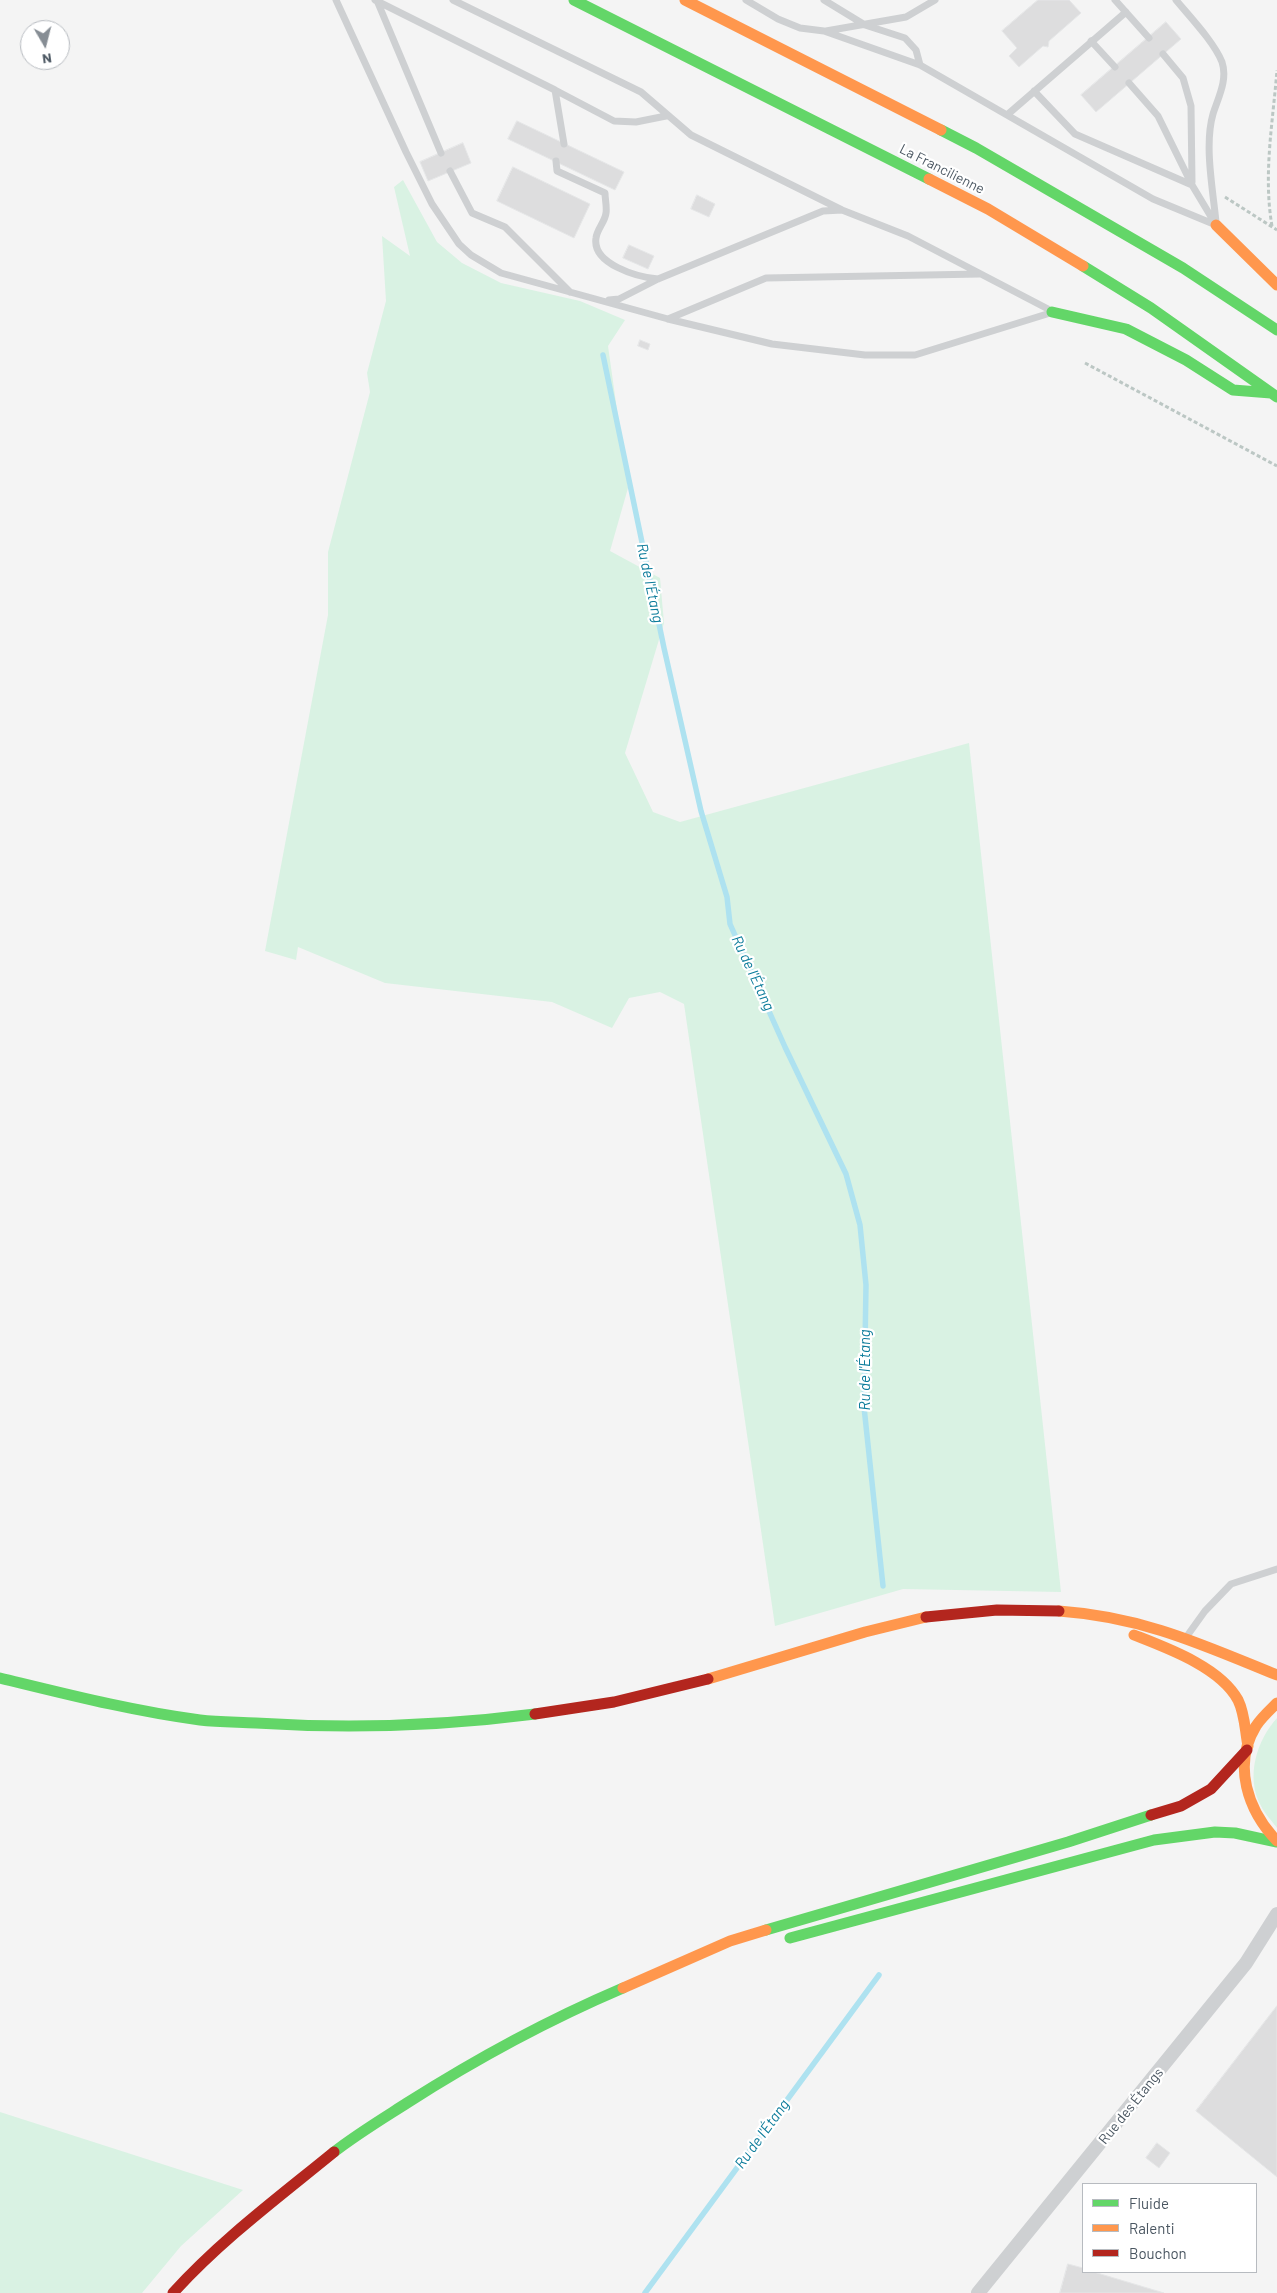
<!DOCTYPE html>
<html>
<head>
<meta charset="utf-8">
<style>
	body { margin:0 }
	#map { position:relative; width:1277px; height:2293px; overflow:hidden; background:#f4f4f4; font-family:Barlow,sans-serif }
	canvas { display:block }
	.legend { position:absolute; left:1082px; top:2183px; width:175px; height:90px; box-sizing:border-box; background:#fff; border:1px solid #b7bbc0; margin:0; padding:6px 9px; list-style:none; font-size:15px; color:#4a5661 }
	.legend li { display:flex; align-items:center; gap:10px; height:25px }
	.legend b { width:25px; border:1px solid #b7bbc0 }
	.north { position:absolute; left:20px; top:20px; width:50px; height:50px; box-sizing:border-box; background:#fff; border:1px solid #b7bbc0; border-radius:50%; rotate:172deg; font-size:14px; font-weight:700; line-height:20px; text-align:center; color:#4a5661 }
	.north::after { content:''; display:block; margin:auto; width:18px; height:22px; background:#868d94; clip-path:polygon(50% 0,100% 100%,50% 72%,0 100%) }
</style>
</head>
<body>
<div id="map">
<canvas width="1277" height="2293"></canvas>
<ul class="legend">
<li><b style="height:6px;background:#63d668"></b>Fluide</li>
<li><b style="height:6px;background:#ff974d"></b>Ralenti</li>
<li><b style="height:6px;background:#b3261e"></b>Bouchon</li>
</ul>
<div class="north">N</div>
</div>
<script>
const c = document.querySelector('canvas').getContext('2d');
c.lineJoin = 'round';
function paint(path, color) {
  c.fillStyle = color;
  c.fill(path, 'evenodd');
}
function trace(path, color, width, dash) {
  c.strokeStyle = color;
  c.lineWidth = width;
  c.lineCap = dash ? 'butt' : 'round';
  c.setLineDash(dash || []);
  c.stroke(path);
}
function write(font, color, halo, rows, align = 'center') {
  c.font = font + ' Barlow,sans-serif';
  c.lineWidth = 4.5;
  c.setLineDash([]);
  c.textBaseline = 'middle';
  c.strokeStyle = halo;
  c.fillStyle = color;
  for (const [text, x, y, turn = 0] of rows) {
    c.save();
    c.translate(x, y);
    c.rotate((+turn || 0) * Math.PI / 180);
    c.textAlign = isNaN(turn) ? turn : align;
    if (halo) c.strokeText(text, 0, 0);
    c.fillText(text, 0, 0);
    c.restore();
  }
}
paint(new Path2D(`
	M403,180L437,242L462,263L501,283L580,301L625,320L608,346L628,488L610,551L660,578L664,623L625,753L653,812L680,822L969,743L1061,1592L903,1589L775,1626L684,1004L660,992L629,998L612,1028L552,1002L385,983L298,947L296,960L265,951L328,615V552L370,392L367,373L386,301L382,236L410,256L394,187Z
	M1277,1718V1828C1272,1821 1265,1814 1261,1806C1245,1777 1257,1740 1277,1718Z
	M0,2112L243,2190L181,2246L142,2293H0Z`), '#d9f2e3');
trace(new Path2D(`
	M603,355L664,648L701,811L727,897L730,924L785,1047L846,1174L860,1225L866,1285L864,1407L883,1586
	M645,2293L879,1975`), '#aee2f0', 5.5);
const building = new Path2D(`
	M1038,0H1069L1081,13L1049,41L1048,47L1043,46L1019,67L1009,56L1017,48L1002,31Z
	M1166,22L1181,39L1096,112L1081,95Z
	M517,121L624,172L615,190L508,139Z
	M463,143L471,163L428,181L420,162Z
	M513,167L590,204L574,238L497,201Z
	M697,195L715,204L709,217L691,209Z
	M629,245L654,256L648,269L623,258Z
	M640,340L650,344L648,350L638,346Z
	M1277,2006V2177L1196,2111Z
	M1157,2143L1170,2153L1159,2168L1146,2158Z
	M1068,2264L1083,2268V2272H1094L1164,2293H1060Z`);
paint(building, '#ddddde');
trace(building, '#e5e6e7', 1);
trace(new Path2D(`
	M1225,197L1277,230
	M1272,226C1263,175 1273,121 1277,70
	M1085,363L1277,466`), '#bcc7c4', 3, [4, 2.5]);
trace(new Path2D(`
	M336,0L406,152L432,204L459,244L471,255L501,273L668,319L772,344L865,355H915L1047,314
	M375,0L555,90L564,144
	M453,0L641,92L691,135L842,210L908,236L1048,309
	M746,0L778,19L800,28L824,31L920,65L1153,199L1211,223
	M824,0L865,25L905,38L916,50L920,65
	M1115,0L1149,38
	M1176,0C1190,17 1214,42 1222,62C1228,80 1218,98 1213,114C1204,145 1213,190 1216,222
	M378,3L441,153
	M826,31L906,17L935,0
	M1091,41L1115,67
	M1163,54L1183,78L1191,106L1192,182
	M1129,83L1158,116L1192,185L1213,220
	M555,90L614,121L636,122L666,116
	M1034,91L1075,134L1192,185
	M1007,115L1126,12
	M556,161L557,171L605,193C605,199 607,207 606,213C605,222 597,229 596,238C592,264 637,277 658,279
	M450,171L472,213L505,227L570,292
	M609,300L619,299L658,279L823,211L842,210
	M668,319L766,278L980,274
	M1187,1636L1205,1611L1231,1584L1277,1569`), '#ced0d2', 7);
trace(new Path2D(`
	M978,2293L1246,1963L1277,1914`), '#ced0d2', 14);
trace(new Path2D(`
	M574,0L929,179
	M941,130L976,148L1183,268L1277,330
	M1083,266L1151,308L1277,397
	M1052,312L1126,329L1186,360L1233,390L1271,393
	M0,1678C66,1694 132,1711 200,1720C218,1722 237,1722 256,1723C349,1729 442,1726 535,1714
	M766,1930L1068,1842L1151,1815
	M790,1938L1154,1840L1215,1832L1235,1833L1277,1842
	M334,2152C357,2134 382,2119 407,2103C476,2059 548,2020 623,1988`), '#63d668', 11);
trace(new Path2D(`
	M685,0L941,130
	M929,179L988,209L1083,266
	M1216,225L1277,285
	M1059,1611C1143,1617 1201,1644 1277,1675
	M1134,1635C1167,1648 1220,1667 1238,1700C1245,1714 1245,1731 1248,1746
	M708,1679L865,1632L926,1617
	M1277,1703C1270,1710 1262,1717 1256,1726C1232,1765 1248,1811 1277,1841
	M623,1988L730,1941L766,1930`), '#ff974d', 11);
trace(new Path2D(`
	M926,1617L997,1610L1059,1611
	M535,1714L614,1702L708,1679
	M1151,1815L1181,1806L1211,1789L1247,1750
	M173,2293C221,2240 279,2197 334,2152`), '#b3261e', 11);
write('14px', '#4a5661', '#fff', [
	["La Francilienne",942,169,27],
	["Rue des Étangs",1131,2106,-51]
]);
write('italic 15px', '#0c7c9b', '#fff', [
	["Ru de l'Étang",650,583,78],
	["Ru de l'Étang",753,973,65],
	["Ru de l'Étang",865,1370,-90],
	["Ru de l'Étang",762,2134,-54]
]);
</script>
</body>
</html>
